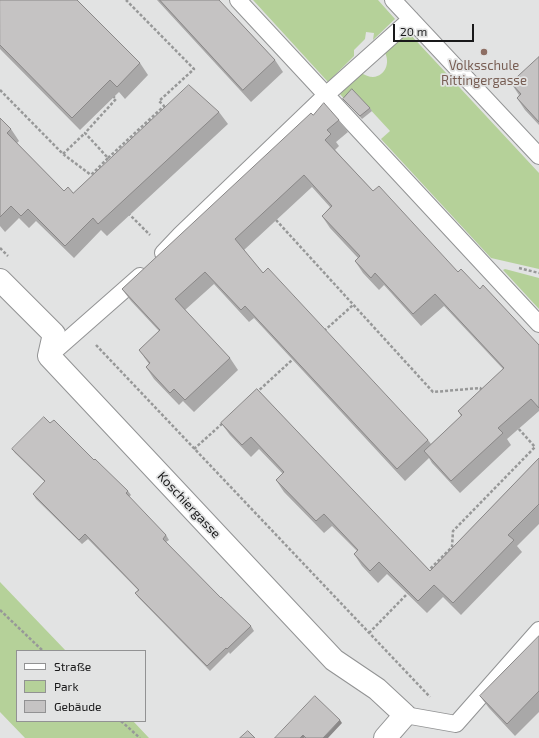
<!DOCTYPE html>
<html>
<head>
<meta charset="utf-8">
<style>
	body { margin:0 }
	#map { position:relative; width:539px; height:738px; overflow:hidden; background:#e2e3e3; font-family:"Exo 2",sans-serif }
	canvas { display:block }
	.legend { position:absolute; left:16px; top:650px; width:130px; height:72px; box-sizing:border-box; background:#e2e3e3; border:1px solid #929293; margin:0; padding:5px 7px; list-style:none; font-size:12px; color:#19191a }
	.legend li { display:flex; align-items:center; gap:8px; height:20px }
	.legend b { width:20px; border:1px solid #929293 }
	.scale { position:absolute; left:393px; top:24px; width:81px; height:18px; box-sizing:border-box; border:2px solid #19191a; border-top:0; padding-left:5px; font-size:12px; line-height:14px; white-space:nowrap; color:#19191a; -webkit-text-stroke:3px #e2e3e3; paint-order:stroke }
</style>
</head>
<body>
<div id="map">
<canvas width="539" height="738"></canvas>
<ul class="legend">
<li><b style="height:5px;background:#fff"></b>Straße</li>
<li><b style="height:11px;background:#b5d199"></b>Park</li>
<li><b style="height:11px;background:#c5c3c3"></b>Gebäude</li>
</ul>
<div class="scale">20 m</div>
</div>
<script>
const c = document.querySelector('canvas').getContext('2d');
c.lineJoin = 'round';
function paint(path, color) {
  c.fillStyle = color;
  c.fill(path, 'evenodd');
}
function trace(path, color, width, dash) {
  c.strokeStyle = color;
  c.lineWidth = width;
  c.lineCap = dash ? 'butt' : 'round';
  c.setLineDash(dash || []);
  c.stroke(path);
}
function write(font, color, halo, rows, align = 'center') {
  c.font = font + ' "Exo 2",sans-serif';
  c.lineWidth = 3.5;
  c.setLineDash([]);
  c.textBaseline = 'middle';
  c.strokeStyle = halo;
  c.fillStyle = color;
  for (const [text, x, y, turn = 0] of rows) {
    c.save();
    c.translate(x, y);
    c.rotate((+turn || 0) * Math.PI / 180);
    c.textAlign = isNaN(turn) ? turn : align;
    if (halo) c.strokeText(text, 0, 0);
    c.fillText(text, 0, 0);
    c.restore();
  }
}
paint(new Path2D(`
	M253,0H378L395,19L373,40L374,33L366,32L365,39L354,50V56L328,82Z
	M408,32L539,173V269L491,258L381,139L390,131L355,93L346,101L340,94L361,73C365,75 369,77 373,77C386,76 390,62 385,53Z
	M505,269L539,278V309L503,270Z
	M0,582L66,651H17V721H133L149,738H25L0,712Z`), '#b5d199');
const lane = new Path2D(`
	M238,0L539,324
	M393,0L539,156
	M163,253L181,234L327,94L411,19
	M49,356L140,276
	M405,715L456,724L539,630`);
const street = new Path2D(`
	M0,280L54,334L49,356L334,660L377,689L405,715L385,738`);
trace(lane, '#929394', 18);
trace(street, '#929394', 24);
trace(new Path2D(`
	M0,90L63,154L91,175
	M63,154L85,133
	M108,158L164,106L159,101L194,69L126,0
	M94,178L91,175L108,158L85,133L116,99L112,95
	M128,213L150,235
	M276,220L433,392L480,388L484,392
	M0,248L8,256
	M519,268L539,273
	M324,331L353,305
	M96,345L430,697
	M256,393L292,360
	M194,449L224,422
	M427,572L452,547L453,531L535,447L517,427
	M0,610L43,651
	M369,633L409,592
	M121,721L140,738`), '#979898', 2.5, [3, 2]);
trace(lane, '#fff', 16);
trace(street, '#fff', 22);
paint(new Path2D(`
	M0,0L140,63L148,75L125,99L119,92L80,130L0,49Z
	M157,0H219L275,60L283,72L251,102Z
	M539,57V125L525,110L517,98L519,95L511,83Z
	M343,99L370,108L372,111L362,119Z
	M219,112L228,124L107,236L101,230L74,258L36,221L29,228L19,218L5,232L0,226V118L11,129L19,141L17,143L64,191L73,193Z
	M313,115L339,120L348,132L336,142L339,146L335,150L373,191L458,272L480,289L539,345V411L507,439L511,445L460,493L432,463L429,458L405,481L254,318L249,322L214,284L185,310L230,358L238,370L194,412L183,401L179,405L154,379L146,367L149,364L139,350L159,331L131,301L122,289ZM312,187L330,207L322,216L330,228L358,258L355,261L363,273L379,290L384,285L421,326L444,306L503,369L458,411L461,416L431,444L428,440L263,273L244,250Z
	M257,389L430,571L539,458V524L517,546L522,552L461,615L443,597L427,613L387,574L378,583L362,566L354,554L357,551L332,526L324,533L284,492L276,480L283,474L259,449L251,457L230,435L221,423Z
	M50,423L94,460L128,491L131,495L129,497L166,535L169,540L166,542L221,598L251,626L254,631L230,654L229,652L210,671L138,597L135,593L138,590L88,539L82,544L36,499L33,494L45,482L15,453L12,449Z
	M539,636V712L515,736L489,708L480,696Z`), '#a9a8a8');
paint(new Path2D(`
	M340,720L342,723L328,738H323Z
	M303,735L305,738H300Z`), '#8a8888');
const building = new Path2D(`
	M0,0H77L140,63L117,87L110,80L72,118L0,45Z
	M160,0H219L275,60L243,90Z
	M539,57V122L517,98L521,94L511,83Z
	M189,85L219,112L98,224L93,218L65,246L28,209L21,216L11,206L0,217V118L11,129L7,133L64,191L68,187L73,193Z
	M352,89L370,108L360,116L343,99Z
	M324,103L339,120L327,130L331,134L325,140L373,191L379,186L458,272L461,269L480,289L483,285L539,345V408L531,399L498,428L503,433L451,481L424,451L462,415L458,411L504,368L435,294L413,314L375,273L371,278L355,261L360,256L322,216L332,206L304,175L235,239L263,273L268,268L428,440L397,469L245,306L241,310L205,272L175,299L230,358L185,400L174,389L170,393L146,367L150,363L139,350L160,330L122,289L311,113L313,115Z
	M257,389L430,571L539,458V504L508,535L514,540L453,603L434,585L418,601L379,562L370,571L354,554L358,550L324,514L316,521L276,480L284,472L251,437L242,445L221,423Z
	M44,417L50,423L54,420L94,460L95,459L128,491L126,493L166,535L163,539L221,598V597L251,626L227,649L226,648L207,666L135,593L139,590L85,534L79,540L33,494L45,481L12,449Z
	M539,636V691L507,724L480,696Z
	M315,696L340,720L323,738H306L303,735L300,738H275Z
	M248,731L255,738H240Z`);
paint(building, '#c5c3c3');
trace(building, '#8a8888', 1);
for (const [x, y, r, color] of [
	[484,52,4,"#8d6e63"]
]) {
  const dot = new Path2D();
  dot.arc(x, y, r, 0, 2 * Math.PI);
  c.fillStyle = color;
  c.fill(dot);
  trace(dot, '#e2e3e3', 1.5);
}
write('13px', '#785e54', '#e2e3e3', [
	["Volksschule",484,66],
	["Rittingergasse",484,81]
]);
write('13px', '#19191a', '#e2e3e3', [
	["Koschiergasse",189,505,47]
]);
</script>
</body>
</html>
